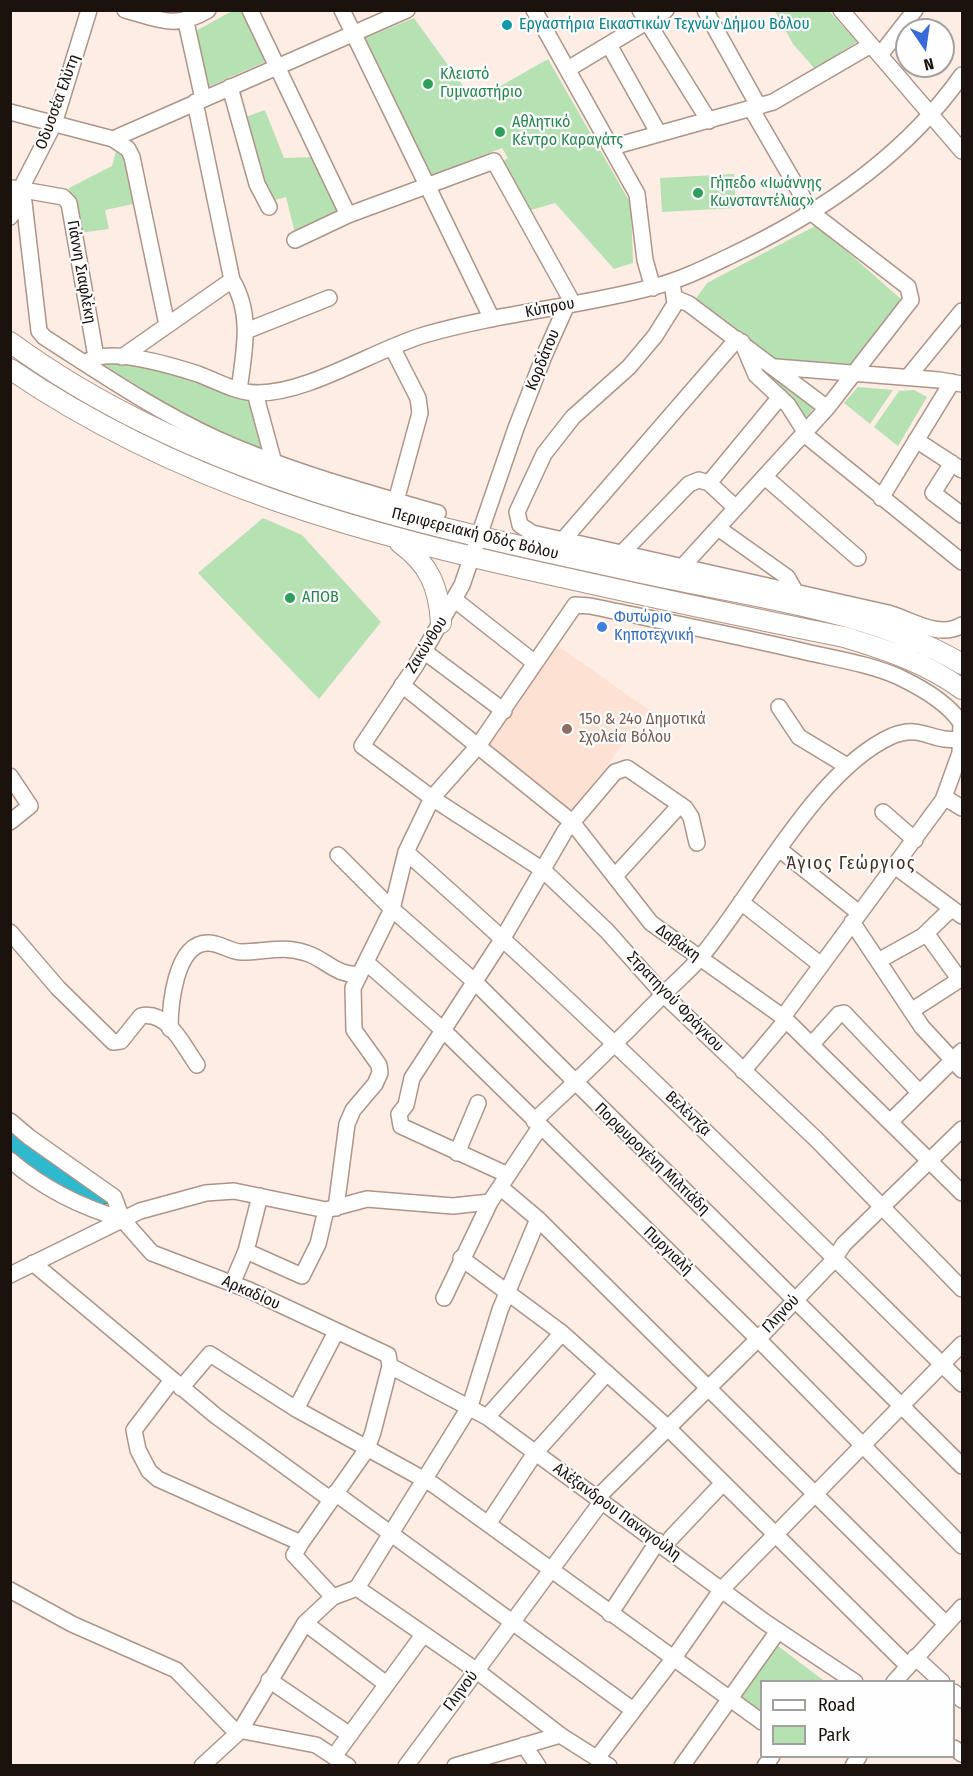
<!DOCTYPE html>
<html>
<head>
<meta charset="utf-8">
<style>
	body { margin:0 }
	#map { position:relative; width:973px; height:1776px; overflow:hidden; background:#fdede4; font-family:"Fira Sans Condensed",sans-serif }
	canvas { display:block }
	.frame { position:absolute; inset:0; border:12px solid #1b120d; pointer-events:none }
	.legend { position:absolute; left:760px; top:1680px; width:195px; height:78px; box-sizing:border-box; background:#fefefe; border:2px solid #a3a09e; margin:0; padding:8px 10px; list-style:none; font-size:18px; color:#1b120d }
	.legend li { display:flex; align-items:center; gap:12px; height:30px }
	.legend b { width:30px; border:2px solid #a3a09e }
	.north { position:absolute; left:895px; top:18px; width:60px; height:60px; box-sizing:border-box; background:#fefefe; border:2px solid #a3a09e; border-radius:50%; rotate:167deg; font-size:16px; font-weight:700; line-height:24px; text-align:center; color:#1b120d }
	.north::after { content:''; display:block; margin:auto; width:21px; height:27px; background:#376bda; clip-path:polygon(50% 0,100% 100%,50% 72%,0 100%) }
</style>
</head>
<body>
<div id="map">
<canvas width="973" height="1776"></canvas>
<div class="frame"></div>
<ul class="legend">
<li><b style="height:8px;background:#fff"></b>Road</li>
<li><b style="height:16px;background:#b6e1b2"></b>Park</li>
</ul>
<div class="north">N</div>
</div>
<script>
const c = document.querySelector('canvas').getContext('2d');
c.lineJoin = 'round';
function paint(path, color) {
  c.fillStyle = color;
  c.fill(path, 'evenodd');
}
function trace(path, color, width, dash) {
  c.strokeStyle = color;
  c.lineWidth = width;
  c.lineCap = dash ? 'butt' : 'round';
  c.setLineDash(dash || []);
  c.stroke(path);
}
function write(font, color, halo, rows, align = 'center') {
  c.font = font + ' "Fira Sans Condensed",sans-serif';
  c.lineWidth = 4.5;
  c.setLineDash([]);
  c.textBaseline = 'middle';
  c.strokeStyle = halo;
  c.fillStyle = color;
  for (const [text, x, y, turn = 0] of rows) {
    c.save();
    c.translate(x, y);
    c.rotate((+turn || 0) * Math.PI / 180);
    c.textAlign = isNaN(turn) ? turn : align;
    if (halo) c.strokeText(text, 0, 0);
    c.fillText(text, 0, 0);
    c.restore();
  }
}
paint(new Path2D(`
	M558,646L649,710L571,813L486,748Z`), '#fde2d3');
paint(new Path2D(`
	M232,11H242L267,61L206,88L194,32Z
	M775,11H829L857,42L815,69L793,44Z
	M414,18L474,101L548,59L631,204L633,263L614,269L555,203L531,210L503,161L508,158L502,148L431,176L365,38Z
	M265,110L284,158L315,157L341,209L335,212L336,216L295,233L286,197L271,201L264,188L243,118Z
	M117,148L127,155L138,203L105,210L109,229L79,233L69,188L112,166Z
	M734,174L736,208L662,212L660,178Z
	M817,225L902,300L850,368L776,364L694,301L707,283Z
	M105,362C157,366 204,377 250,402L268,457L223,439L100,366Z
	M769,374L814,408L803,421L767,376Z
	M858,387L893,390L870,424L844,403Z
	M914,390L927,397L898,446L874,427L899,391Z
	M263,518L302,535L381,622L319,699L198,573Z
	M778,1646L823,1680L762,1682L761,1715L739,1699Z`), '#b6e1b2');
const water = new Path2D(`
	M10,1130L19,1137L109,1203L88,1208L11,1154Z`);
paint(water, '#2fb9ce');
trace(water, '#298794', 1.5);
const minor = new Path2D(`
	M125,10C159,19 175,30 208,10
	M250,10L348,215
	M342,10L492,319
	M534,10L637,194L645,260L653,288
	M640,10L709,121
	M705,10L759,107
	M841,10L962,151
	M186,22L203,99
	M609,45L659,134
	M880,55L915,10
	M568,69L666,10
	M230,87L257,184L269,207
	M195,102L232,280C253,314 244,352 239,390
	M10,112L113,139L407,10
	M113,139L128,149L132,157L167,325
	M612,147L773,102L871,45
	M12,188L63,197L69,203L96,357
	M20,190L24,202L39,331L44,337C100,373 156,411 217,439C288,471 363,491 438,513
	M10,217L18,206L20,190L54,124L89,10
	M295,240L348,215L494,161L570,298L544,356L516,428L462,585L416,665L362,746L432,798L543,870L607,931L663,994L817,1140L962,1289
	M672,282L675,304L655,336L629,367L573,417L544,454L517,512L520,525L532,533L888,613C912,620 939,639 962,625
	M675,298L689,304L827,408
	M246,331L329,298
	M742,342L756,375L788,405L809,438L962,562
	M392,347L418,398L420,413L396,501
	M122,357L232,280
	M85,363C107,345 173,366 198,374C217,381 237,393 258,393C309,393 374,350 424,335C499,313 578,307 653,287C681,280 705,268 730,256C819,214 905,156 962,75
	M776,367L939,380L962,384
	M908,377L962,311
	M255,393L274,463
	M916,440L962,470
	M952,463L933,493L962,515
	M765,477L858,558
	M709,483L736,508
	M881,498L952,382
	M718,528L787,577L795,591
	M563,540L737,339
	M622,553L689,484L699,480L709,483L780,397
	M683,566L827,408L911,300L908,287L812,213L752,110
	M455,600L535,663
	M425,652L504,711
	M402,685L572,822L651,923L783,1017L962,1193
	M779,707L799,737L847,766
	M10,776L30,806L10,822
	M944,797L962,808
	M883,812L915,840
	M779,849L859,913
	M406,852C599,1022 779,1204 962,1384
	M338,855L392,909L475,982L962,1466
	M896,867L962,916
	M615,876L680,805
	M741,902L821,965
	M852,922L922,1027L962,1070
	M10,932L58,988L113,1042L121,1041L141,1016C168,1010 184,1047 197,1065
	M926,933L960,980
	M878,961L923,936L951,909
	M367,963L443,1030L758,1339L962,1546
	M911,1011L962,978
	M170,1029C170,1006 175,944 207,943C219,942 230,952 242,952C265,952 283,945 306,953C326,959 337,977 360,974
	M812,1044L839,1014L844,1013L919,1092
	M743,1071L786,1020
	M10,1121L29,1137L114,1197L122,1219L152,1253L249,1290L388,1355L390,1366L373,1432L367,1449L301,1543
	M534,1121C576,1082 617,1042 658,1000C671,986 687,973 700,958C754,894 816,770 892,736C924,723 932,745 962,738
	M890,1122L962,1051
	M457,1153L478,1103
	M10,1160C44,1189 80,1207 122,1219
	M508,1175L401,1126L399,1114L406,1105L412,1078L503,938L565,831L615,772L627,768L685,808L691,817L697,843
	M500,1187L538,1219L946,1624
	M336,1208L347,1124L353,1110L375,1084L380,1073L379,1065L354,1030L353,988L392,909L406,852L432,798L478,746L575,605L590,606C662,621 734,635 806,652C836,659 870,664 899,677C920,687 948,703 961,723L960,753L943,800L783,1017
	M246,1251L302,1276L318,1244L326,1210
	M461,1258L562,1333L667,1427L907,1665
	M33,1263L216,1416L330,1499
	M10,1275L140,1211L206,1193L234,1191L326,1210L367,1199L453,1206L490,1202
	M232,1284L246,1251L260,1196
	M444,1298L490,1202L540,1127
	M390,1366L487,1417L765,1622L855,1682
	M172,1380L134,1430L138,1450L149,1471L158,1479L301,1543L294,1555L333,1597
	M181,1388L210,1354L296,1409L434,1485L762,1722
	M296,1409L336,1332
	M487,1417L562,1333
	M335,1493L633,1710
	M597,1498L758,1339L831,1263L844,1244L962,1129
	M488,1524L535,1453L607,1373
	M671,1538L723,1483
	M357,1588L477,1671L560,1735
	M10,1590L72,1624L176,1670L233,1729L316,1745L348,1766
	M610,1614L658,1541
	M305,1623L385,1683
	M915,1657L942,1682
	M269,1680L350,1735
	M894,1682L962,1607
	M954,1692L962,1700
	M524,1745L538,1766
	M954,1748L962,1754
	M335,1755L423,1635
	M597,1758L673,1659L722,1589L962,1344
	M202,1766L240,1731L305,1623L333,1597L357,1588L470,1406L500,1310L538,1219
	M406,1766L602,1501
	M455,1766L560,1735L609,1766
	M682,1766L778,1631
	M765,1766L772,1756
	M853,1766L859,1756`);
const major = new Path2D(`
	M10,342C202,483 439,529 666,578C766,599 873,612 962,664
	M10,369C180,485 363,534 561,577C655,598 750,618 844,637C887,650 926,663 962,689
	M400,543C429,564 439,587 441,623`);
trace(minor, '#ae9587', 18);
trace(major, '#ae9587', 22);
trace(minor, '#fff', 15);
trace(major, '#fff', 20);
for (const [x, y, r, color] of [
	[507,25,6,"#0f9aa8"],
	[428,84,6,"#2e9e5b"],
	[500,132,6,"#2e9e5b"],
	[698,193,6,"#2e9e5b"],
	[290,598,6,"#2e9e5b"],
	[602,627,6,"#3f7fe0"],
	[567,729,6,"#8d6e63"]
]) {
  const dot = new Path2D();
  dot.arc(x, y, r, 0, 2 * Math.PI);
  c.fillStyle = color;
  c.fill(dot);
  trace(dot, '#fefefe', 2);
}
write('16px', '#0d838f', '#fefefe', [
	["Εργαστήρια Εικαστικών Τεχνών Δήμου Βόλου",519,25]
], 'left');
write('16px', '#27864d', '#fefefe', [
	["Κλειστό",440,75],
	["Γυμναστήριο",440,93],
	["Αθλητικό",512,123],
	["Κέντρο Καραγάτς",512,141],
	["Γήπεδο «Ιωάννης",710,184],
	["Κωνσταντέλιας»",710,202],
	["ΑΠΟΒ",302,598]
], 'left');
write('16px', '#1b120d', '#fefefe', [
	["Οδυσσέα Ελύτη",58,102,-70],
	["Γιάννη Σιαφλέκη",81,272,80],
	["Κύπρου",550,308,-11],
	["Κορδάτου",543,360,-68],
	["Περιφερειακή Οδός Βόλου",475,534,14],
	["Ζακύνθου",427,645,-58],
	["Δαβάκη",678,943,36],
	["Στρατηγού Φράγκου",675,1002,46],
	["Βελέντζα",688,1114,44],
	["Πορφυρογένη Μιλτιάδη",652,1159,44],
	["Πυργιαλή",668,1251,44],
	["Αρκαδίου",251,1293,24],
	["Γληνού",781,1314,-47],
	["Αλέξανδρου Παναγούλη",617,1512,36],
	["Γληνού",461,1691,-53]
]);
write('16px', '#366cbe', '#fefefe', [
	["Φυτώριο",614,618],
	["Κηποτεχνική",614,636]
], 'left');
write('16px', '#785e54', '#fefefe', [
	["15ο & 24ο Δημοτικά",579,720],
	["Σχολεία Βόλου",579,738]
], 'left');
c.letterSpacing = '1.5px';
write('18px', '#432f23', '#fefefe', [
	["Άγιος Γεώργιος",851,864]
]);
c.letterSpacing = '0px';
</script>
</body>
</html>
